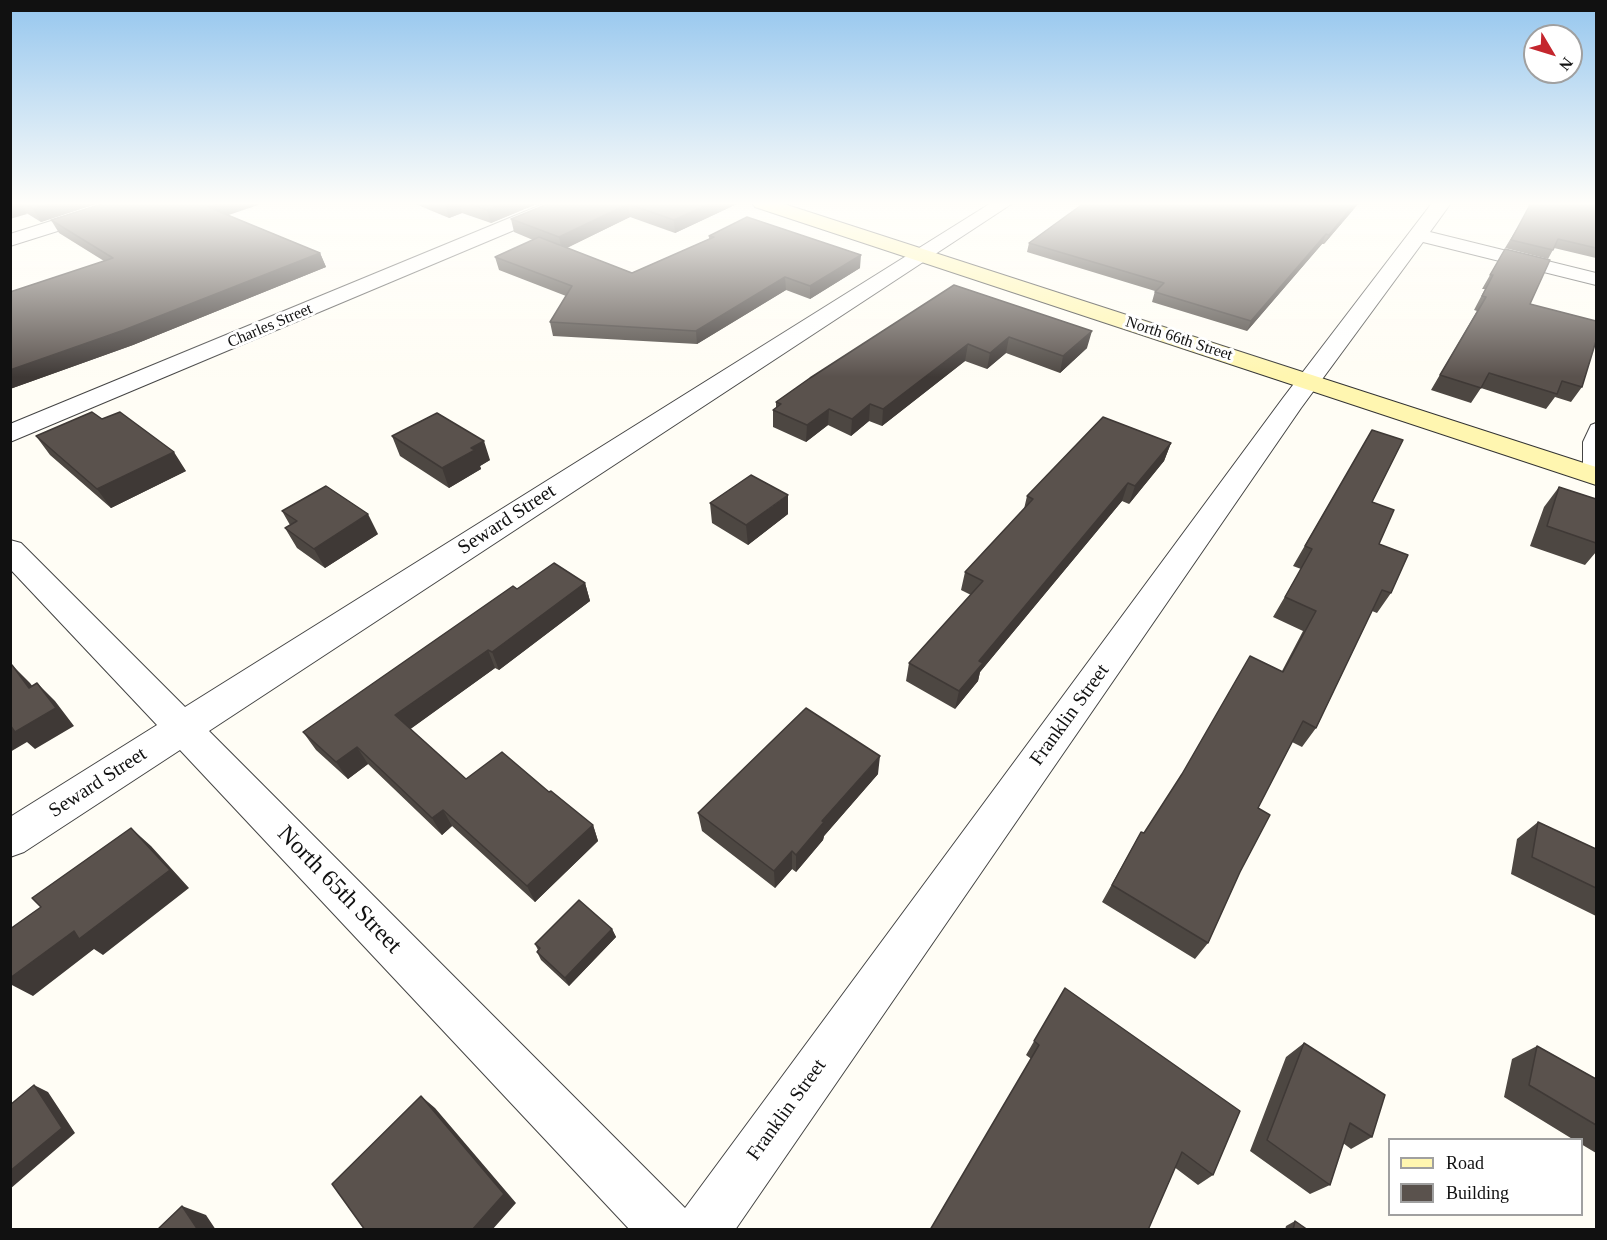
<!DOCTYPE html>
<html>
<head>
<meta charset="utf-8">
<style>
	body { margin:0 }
	#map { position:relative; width:1607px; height:1240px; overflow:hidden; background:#fffdf5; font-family:Georgia,serif }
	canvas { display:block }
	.frame { position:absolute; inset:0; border:12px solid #111; pointer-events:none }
	.legend { position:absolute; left:1388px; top:1138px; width:195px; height:78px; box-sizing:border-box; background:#fff; border:2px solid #a0a0a0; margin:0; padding:8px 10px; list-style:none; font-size:18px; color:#111 }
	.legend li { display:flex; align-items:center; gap:12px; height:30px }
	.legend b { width:30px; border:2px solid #a0a0a0 }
	.north { position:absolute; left:1523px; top:24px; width:60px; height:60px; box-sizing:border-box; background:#fff; border:2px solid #a0a0a0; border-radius:50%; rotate:128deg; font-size:16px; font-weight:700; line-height:24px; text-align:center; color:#111 }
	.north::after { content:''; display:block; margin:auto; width:21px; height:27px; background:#c4262e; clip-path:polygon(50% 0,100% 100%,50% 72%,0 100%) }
</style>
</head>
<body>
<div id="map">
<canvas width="1607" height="1240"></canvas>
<div class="frame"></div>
<ul class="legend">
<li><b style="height:8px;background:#fff6b0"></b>Road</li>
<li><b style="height:16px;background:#5a524d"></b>Building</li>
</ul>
<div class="north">N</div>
</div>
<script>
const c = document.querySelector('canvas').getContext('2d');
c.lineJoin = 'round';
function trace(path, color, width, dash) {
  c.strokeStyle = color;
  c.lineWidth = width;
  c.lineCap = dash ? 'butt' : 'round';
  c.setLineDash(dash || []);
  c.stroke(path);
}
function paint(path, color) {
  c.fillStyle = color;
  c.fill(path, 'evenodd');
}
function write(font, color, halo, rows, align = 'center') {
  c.font = font + ' Georgia,serif';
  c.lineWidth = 6;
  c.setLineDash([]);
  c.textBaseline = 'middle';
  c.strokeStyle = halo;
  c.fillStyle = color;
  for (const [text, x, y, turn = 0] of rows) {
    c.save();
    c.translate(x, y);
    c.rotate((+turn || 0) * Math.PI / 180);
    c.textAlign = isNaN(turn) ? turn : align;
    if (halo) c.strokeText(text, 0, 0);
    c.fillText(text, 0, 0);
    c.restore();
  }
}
const lane = new Path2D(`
	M1596,423V478L1591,479L1583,474V442L1591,425Z`);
const street = new Path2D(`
	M108,203H137L134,207L10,246V234Z
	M546,203H572L569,207L10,442V424Z
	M991,203H1013L209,731L685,1208L1283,398L1432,203H1451L1430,232L1596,273V285L1423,242L1301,408L735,1230H630L180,750L24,852L10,857V817L157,725L10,569V540L21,543L185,707Z`);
const secondary = new Path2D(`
	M752,203H781L1596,467V485L755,207Z`);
trace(lane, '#444', 2);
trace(street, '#444', 2);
trace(secondary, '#333', 2);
paint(lane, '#fff');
paint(street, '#fff');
paint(secondary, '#fff6b0');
paint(new Path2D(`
	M10,203H99L41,222Z
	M413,203H539L491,223L462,213L449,218Z
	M550,203H739L675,233L630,217L567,248L632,273L709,240V236L860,268L810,299L786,290L697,344L553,336L550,322L566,296L499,270L495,257L533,240L514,232L511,219Z
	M1359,203L1324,244H1322L1247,331L1152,302L1155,291L1027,252L1029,243Z
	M1530,203H1596V258L1554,248L1548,259L1505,248L1525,215Z
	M228,215L320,253L326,267L133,345L10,389V292L104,261L59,233L51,220Z
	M1505,249L1530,304L1582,387L1571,402L1555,397L1546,409L1481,388L1471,403L1431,390L1477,311L1474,310L1485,289H1482Z
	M954,285L1087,348L1060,373L1006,353L987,369L965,361L882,426L869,421L851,436L828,425L806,442L773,427V410L776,408V402Z
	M102,419L186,471L111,508L50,455L36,436Z
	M1372,430V502L1379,544L1391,593L1377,613L1372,611L1316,728L1302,747L1292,742L1258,808L1240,872L1208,943L1195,959L1102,902L1141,832L1144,833L1182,774L1282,671L1303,631L1273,617L1301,569L1293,566Z
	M392,436L490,460L480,466L481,469L449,488L400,456Z
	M1171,443L1164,461L1129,504L1122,501L980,672L978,681L955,709L906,681L909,663L971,595L961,590L965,572L1024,509L1027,496Z
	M1559,487L1596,499V552L1585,565L1530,546L1544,507Z
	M710,503L788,514L748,545L712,523Z
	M282,511L378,534L325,568L297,548L285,528L290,525Z
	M585,583L590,601L499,670L495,668L410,729L466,779L549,792L593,825L598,841L535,902L452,826L442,835L368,764L348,779L316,750L303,732Z
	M878,774L824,836L823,840L796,872L792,869L775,888L702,831L698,813Z
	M1538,822L1596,849V916L1511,874L1517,839Z
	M612,929L616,937L569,986L541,960L537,952L538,950L535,944Z
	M1065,988L1213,1175L1198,1185L1026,1055Z
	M1304,1043L1372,1137L1351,1149L1343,1143L1330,1185L1310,1194L1250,1151L1286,1057Z
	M1537,1046L1596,1079V1153L1581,1144V1140H1574L1504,1097L1512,1059Z
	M1295,1221L1308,1230H1285L1286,1226Z`), '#4d4742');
paint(new Path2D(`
	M10,203H21L27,214L10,219Z
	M51,203H99L41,222L33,209Z
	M219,203H264L214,220L208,207Z
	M449,203H460L462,213L449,218L445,205Z
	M505,203H539L491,223L487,210Z
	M711,203H739L675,233L674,220Z
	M1355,203H1359L1324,244L1329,235Z
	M628,204L630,217L562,250L559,237Z
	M1326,234L1322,244L1247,331L1251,321Z
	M320,253L326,267L133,345L10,389V370Z
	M861,255L860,268L810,299V286Z
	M785,277L786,290L697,344L696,331Z
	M1092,331L1087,348L1060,373L1063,356Z
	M1009,337L1006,353L987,369L990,353Z
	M968,344L965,361L882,426L883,409Z
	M870,404L869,421L851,436L852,419Z
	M829,409L828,425L806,442L807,425Z
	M484,441L490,460L480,466L481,469L449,488L442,468L471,448Z
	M1171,443L1164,461L1129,504L1135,486Z
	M174,452L186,471L111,508L97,489Z
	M1128,483L1122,501L980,672L978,681L955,709L959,691L979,661Z
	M788,495V514L748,545L746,525Z
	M368,514L378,534L325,568L314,549Z
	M585,583L590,601L499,670L492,652Z
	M488,650L495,668L405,733L395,715Z
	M12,665L30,683L47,705L29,688Z
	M37,683L55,701L74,726L35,749L27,742L10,752V724Z
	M357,747L368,764L348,779L336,762Z
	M880,756L878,774L824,836L823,840L796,872V855L822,821Z
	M443,810L452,826L442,835L432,818Z
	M593,825L598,841L535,902L527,886Z
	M131,828L151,846L189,888L103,955L94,949L33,996L10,984V978Z
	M792,851V869L775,888L774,871Z
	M612,929L616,937L569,986L565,978Z
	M34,1085L48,1092L75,1133L10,1189V1171Z
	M421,1096L435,1108L516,1203L492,1230H472Z
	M182,1206L206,1215L216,1230H198Z`), '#3f3936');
const building = new Path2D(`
	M24,203H51L33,209Z
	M105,203H219L208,207L320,253L124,330L10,370V292L113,258L51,220Z
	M468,203H505L487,210Z
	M550,203H711L674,220L628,204L559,237L511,219Z
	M1084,203L1269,204L1355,203L1329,235L1326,234L1251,321L1155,292L1164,283L1029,243Z
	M1531,203H1596V248L1558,239L1553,250L1511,240Z
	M747,217L861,255L810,286L785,277L696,331L550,322L572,286L495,257L539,237L632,273L714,237L709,236Z
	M1505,249L1550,260L1530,304L1596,321V341L1582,387L1562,381L1557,394L1489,373L1481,388L1440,375L1486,297L1482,296L1493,275H1490Z
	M954,285L1092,331L1063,356L1009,337L990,353L968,344L883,409L870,404L852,419L829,409L807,425L773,410L781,404L776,402L810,378Z
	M92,412L102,419L120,412L174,452L97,489L36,436Z
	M437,413L484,441L471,448L475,450L442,468L392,436Z
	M1103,417L1171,443L1135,486L1128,483L979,661L983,663L959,691L909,663L983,581L965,572L1033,499L1027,496Z
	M1372,430L1403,440L1372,502L1394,510L1379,544L1408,555L1391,593L1382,590L1316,728L1303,721L1258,808L1270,815L1240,872L1208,943L1112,885L1141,832L1144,833L1182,774L1250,656L1283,672L1316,611L1285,597L1312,549L1305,546Z
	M751,475L788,495L746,525L710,503Z
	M326,486L368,514L314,549L285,528L297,521L282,511Z
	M1559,487L1596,499V543L1547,526Z
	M554,563L585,583L492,652L488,650L395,715L466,779L502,752L549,792L551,791L593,825L527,886L443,810L432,818L357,747L336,762L303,732L513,586L517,589Z
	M12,665L29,688L37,683L56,708L15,732L10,725V666Z
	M806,708L880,756L822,821L824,822L796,855L792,851L774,871L698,813Z
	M1538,822L1596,849V888L1532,857Z
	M131,828L170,870L79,939L74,931L10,978V929L41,907L32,898Z
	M579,900L612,929L565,978L537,952L540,948L535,944Z
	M1065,988L1240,1111L1213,1175L1182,1152L1148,1230H930L1039,1045L1034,1041Z
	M1304,1043L1385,1095L1372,1137L1350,1123L1330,1185L1267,1140Z
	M1537,1046L1596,1079V1125L1529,1085Z
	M34,1085L62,1128L10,1171V1105Z
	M421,1096L504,1194L472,1230H365L332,1184Z
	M182,1206L198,1230H157Z
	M1295,1221L1308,1230H1293Z`);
paint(building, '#5a524d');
trace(building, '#3f3936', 1.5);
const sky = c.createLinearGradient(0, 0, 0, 377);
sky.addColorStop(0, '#95c6ee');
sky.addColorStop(0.54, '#fffefa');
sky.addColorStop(1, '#fffefa00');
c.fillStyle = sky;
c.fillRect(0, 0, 1607, 377);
write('16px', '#111', '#fff', [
	["Charles Street",270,326,-23],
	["North 66th Street",1179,339,18]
]);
write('20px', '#111', '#fff', [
	["Seward Street",507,520,-33],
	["Franklin Street",1070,715,-54],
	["Seward Street",98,783,-33],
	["Franklin Street",787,1110,-54]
]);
write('24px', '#111', '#fff', [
	["North 65th Street",339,890,46]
]);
</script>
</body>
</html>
